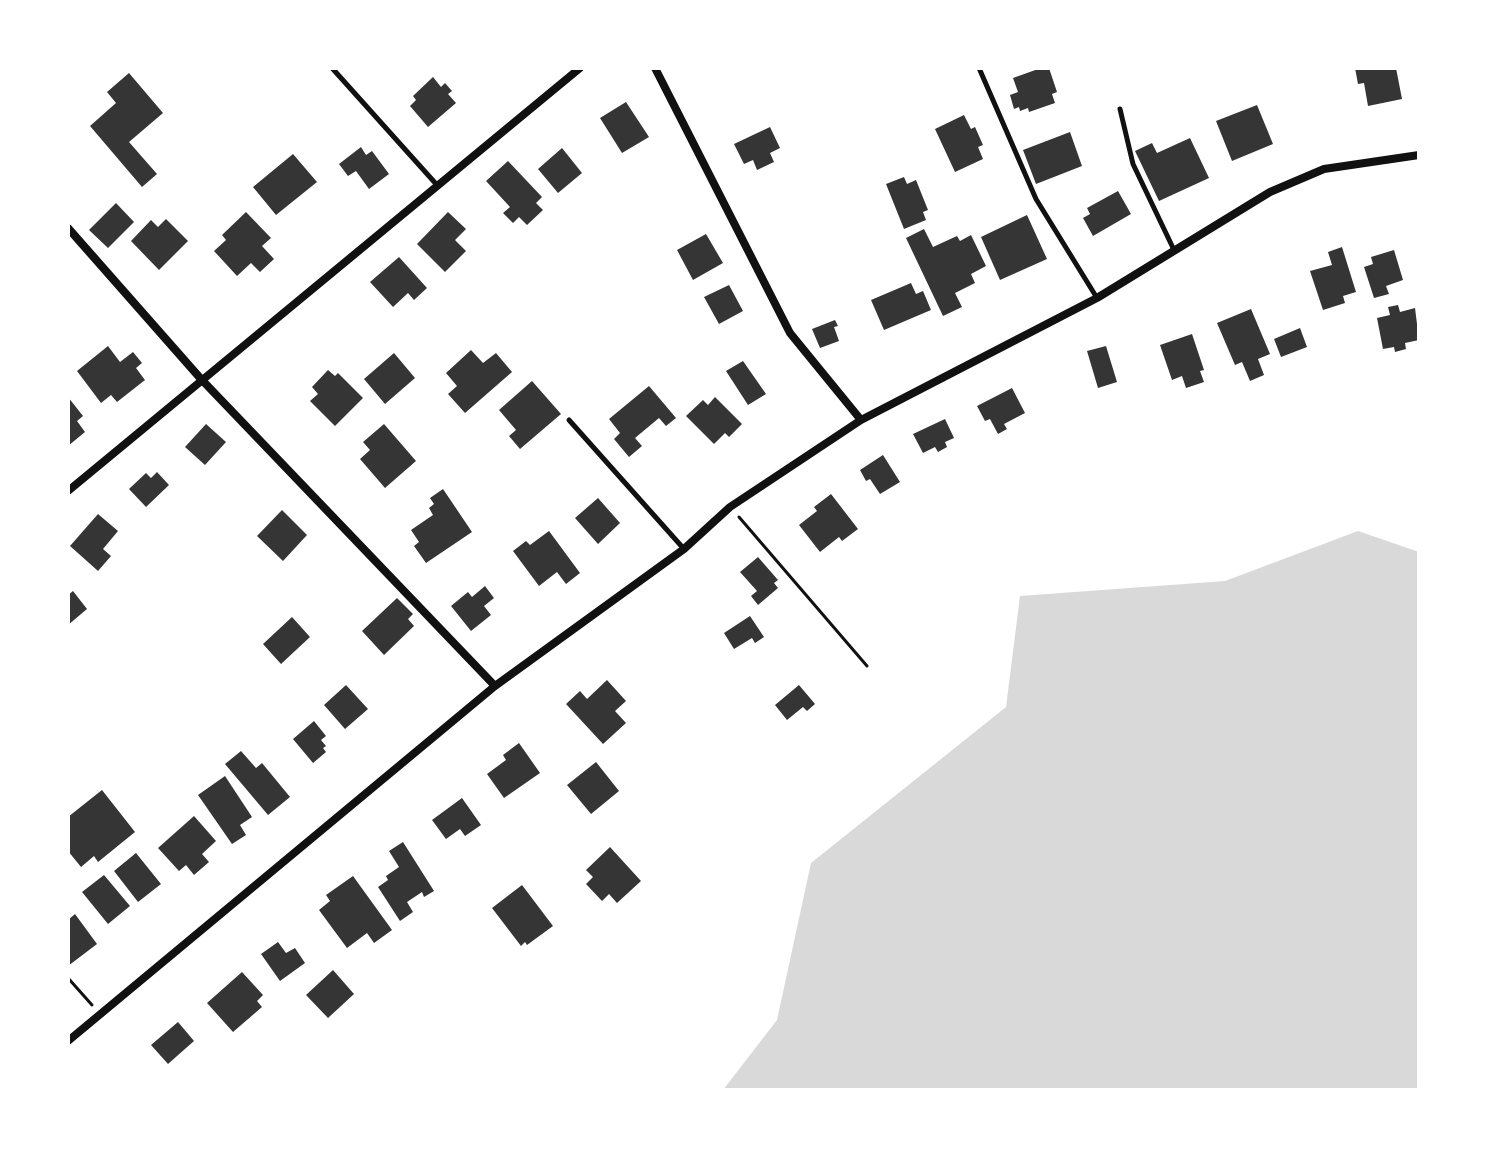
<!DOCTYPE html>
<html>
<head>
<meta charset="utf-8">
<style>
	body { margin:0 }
	#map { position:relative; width:1487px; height:1158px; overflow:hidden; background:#fff; font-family:"Source Sans 3",sans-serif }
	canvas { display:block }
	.frame { position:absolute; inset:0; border:70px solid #fff; pointer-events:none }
</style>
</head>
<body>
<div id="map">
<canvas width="1487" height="1158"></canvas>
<div class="frame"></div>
</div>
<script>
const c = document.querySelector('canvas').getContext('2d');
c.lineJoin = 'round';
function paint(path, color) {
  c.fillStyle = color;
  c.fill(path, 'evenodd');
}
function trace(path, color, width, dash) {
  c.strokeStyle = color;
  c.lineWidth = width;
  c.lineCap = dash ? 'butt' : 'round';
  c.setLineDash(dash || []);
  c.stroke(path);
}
paint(new Path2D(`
	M1358,531L1419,552V1089L723,1090L777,1020L811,863L1006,707L1020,596L1225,581Z`), '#d9d9d9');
paint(new Path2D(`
	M1041,68H1049L1057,92L1052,94L1055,103L1029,112L1028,108L1020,111L1019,107L1014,109L1010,95L1018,92L1013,78Z
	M1355,68H1396L1402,99L1368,106L1364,83L1358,84Z
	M129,73L163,113L129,142L157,174L142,187L90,126L116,103L107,92Z
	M433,77L441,87L445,83L452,91L448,94L456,103L428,127L410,106L416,100L413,96Z
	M626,102L649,137L622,153L600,118Z
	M1257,105L1273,144L1232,161L1216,121Z
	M964,115L971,129L975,127L983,145L978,147L983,159L955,172L935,129Z
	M770,127L780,148L770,153L774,162L757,170L753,160L744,164L734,144Z
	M1070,132L1082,166L1036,184L1023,150Z
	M1190,138L1209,178L1159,201L1135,151L1152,143L1157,153Z
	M361,147L366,155L372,151L389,174L369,189L356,171L348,176L339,164Z
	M562,148L582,173L558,193L538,169Z
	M293,154L317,182L276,215L253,187Z
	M508,161L542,197L536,203L543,210L527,225L519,217L513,223L503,213L510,207L486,181Z
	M904,177L907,184L916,180L928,210L923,212L926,220L904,229L886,184Z
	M1118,191L1131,214L1093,236L1083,218L1090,214L1087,208Z
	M116,203L134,222L108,248L89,230Z
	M246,212L271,238L262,246L274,259L260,272L251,263L237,276L214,251L226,240L222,235Z
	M448,212L466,229L455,240L466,251L445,272L417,244Z
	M1027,215L1047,259L1000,280L981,237Z
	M166,219L188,241L159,270L131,241L151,220L158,227Z
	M924,229L933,247L957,236L960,241L971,235L986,266L971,274L975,283L955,293L962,307L943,316L906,238Z
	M706,234L723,263L693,280L677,250Z
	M1342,247L1356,292L1343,296L1345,303L1323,310L1310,271L1332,265L1328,252Z
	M1394,250L1403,280L1386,286L1389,294L1374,298L1364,267L1373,264L1371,257Z
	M399,257L427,288L414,300L408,293L393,307L370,282Z
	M911,283L916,294L923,291L931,310L884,330L871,300Z
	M729,285L743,311L719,324L704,297Z
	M1398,305L1400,312L1415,308L1419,340L1405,343L1406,349L1395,352L1394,347L1383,349L1377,318L1390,315L1388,307Z
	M1251,309L1270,354L1258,359L1264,375L1250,381L1242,362L1235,365L1217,323Z
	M835,320L838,326L834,327L839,341L820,348L812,329Z
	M1300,328L1307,347L1281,357L1274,339Z
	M1192,334L1204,370L1200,371L1204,382L1186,388L1182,376L1172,380L1160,345Z
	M108,346L120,362L133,352L142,363L136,368L145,380L117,402L111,395L101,403L77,371Z
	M1106,346L1117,382L1098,388L1087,351Z
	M471,350L483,363L496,353L512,372L465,413L448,394L457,386L446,373Z
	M394,353L415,378L385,404L364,379Z
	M743,361L766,394L748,405L726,371Z
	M328,370L335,376L338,373L363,398L335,426L310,401L318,394L312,387Z
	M532,381L561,414L520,449L509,436L516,430L499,410Z
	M649,386L676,418L666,426L659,418L635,438L642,446L629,457L614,439L620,433L609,419Z
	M1012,388L1025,413L1004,424L1007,429L998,434L990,419L985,421L977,406Z
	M68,397L83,416L77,421L85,432L68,446Z
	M715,397L742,424L729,437L725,433L714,444L686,416L703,400L708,405Z
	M945,419L954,438L945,442L947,447L938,452L935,447L923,453L913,434Z
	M206,424L226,442L205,465L185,447Z
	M384,424L416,461L385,488L360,459L370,450L363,442Z
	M883,455L900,482L880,494L870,479L866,481L860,470Z
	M157,472L169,485L146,507L129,489L146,473L151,478Z
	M443,489L472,532L426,563L414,546L419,542L411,530L433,515L429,508L434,504L430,498Z
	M831,494L858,529L842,541L839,537L820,552L799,525L817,511L814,507Z
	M598,498L620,523L598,544L575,518Z
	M282,510L307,535L283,561L257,536Z
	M98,514L118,531L103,549L111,556L98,571L70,546Z
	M549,531L580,573L566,584L557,572L539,586L513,551L526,541L530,545Z
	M758,557L778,580L774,583L778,588L758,605L751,596L757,591L740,572Z
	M485,586L494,598L484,606L491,615L471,631L451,606L468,592L472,597Z
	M73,591L87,609L68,625V595Z
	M397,598L413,614L408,619L414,626L384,655L362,631Z
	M750,616L764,637L755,643L752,638L734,649L724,633Z
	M292,617L310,637L281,664L263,644Z
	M607,680L626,701L615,711L626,723L603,744L566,704L580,691L587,699Z
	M346,685L368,709L345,729L324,705Z
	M799,685L815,704L807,711L803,707L787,720L775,705Z
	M314,721L326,736L321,740L326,746L323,748L326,752L313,763L293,739Z
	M519,743L540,773L504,798L487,774L506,760L503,755Z
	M241,751L256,768L262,763L290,797L268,815L225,764Z
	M596,762L619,791L591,814L567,785Z
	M225,776L252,817L240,825L246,835L232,844L198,795Z
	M102,790L135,832L98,862L94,856L81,867L68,851V817Z
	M462,798L481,825L465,836L460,829L446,839L432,820Z
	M194,816L216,841L202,854L209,862L194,875L186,865L179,871L158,848Z
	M403,842L434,891L424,897L422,892L407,902L413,912L400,921L378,887L388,880L386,876L399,867L389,851Z
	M610,847L641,881L617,903L609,894L602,901L586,884L593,877L586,870Z
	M136,853L161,884L138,902L114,871Z
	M104,875L130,906L108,924L82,892Z
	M353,876L392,930L374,943L367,933L347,948L319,910L330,901L326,895Z
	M522,885L553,926L527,945L525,942L521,946L492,908Z
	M75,914L97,944L68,966V920Z
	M278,942L286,953L295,948L305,963L280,981L261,954Z
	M333,970L354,994L328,1018L306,995Z
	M242,972L263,995L257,1001L262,1007L233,1032L207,1003Z
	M178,1022L194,1041L168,1064L151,1045Z`), '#353535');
trace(new Path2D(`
	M739,517L867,666
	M68,978L92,1005`), '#111', 3);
trace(new Path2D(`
	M332,68L437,185
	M979,68L1036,199L1097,298
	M1120,109L1133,164L1174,250
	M569,420L684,549`), '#111', 5);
trace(new Path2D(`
	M655,68L790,333L861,420
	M68,228L201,379L495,686
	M68,491L580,68
	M68,1041L495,686L684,549L730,507L861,420L1097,298L1270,192L1324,169L1419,155`), '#111', 8);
</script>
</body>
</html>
